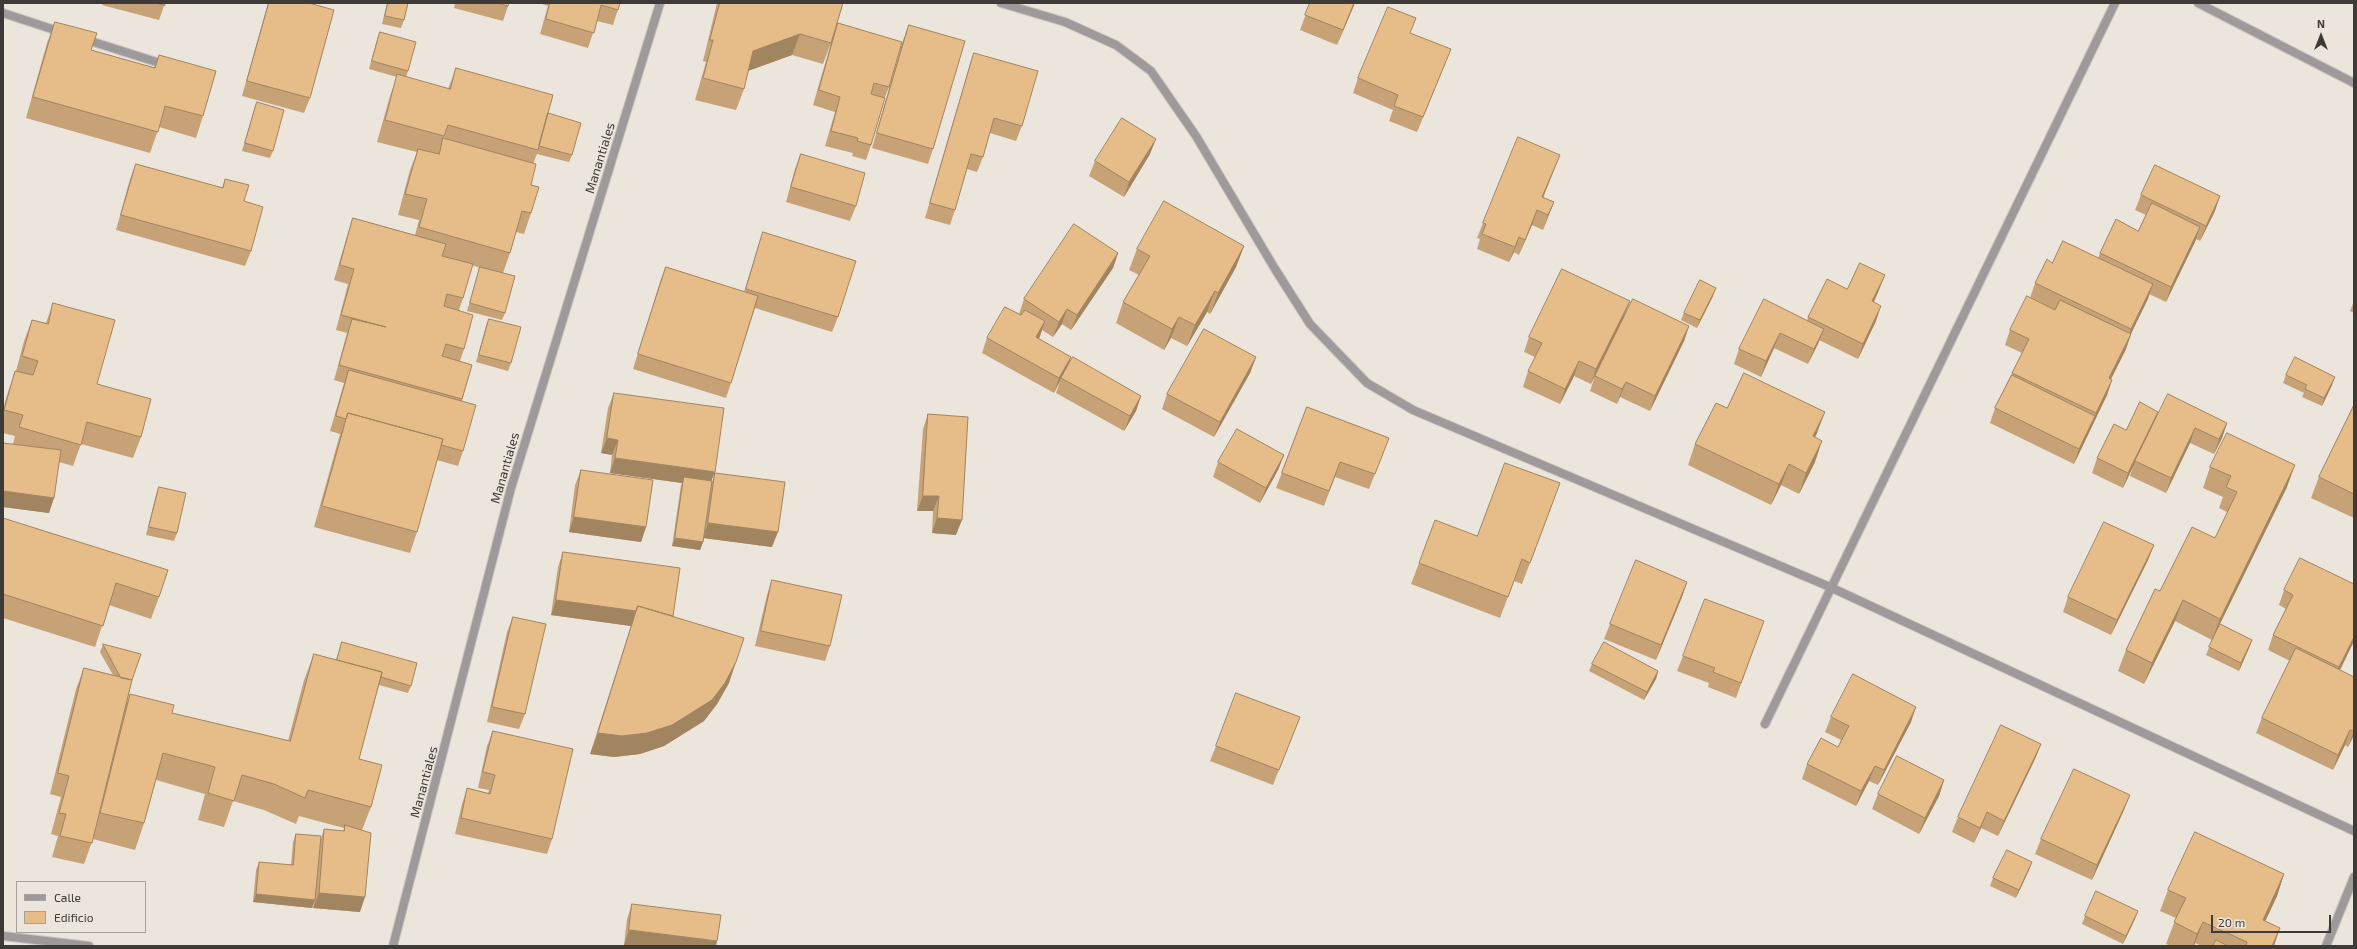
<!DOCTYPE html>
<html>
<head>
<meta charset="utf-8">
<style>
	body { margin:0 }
	#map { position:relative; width:2357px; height:949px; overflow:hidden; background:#ece5dc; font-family:"Exo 2",sans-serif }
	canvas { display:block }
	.frame { position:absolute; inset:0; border:4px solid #3d3a37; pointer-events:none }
	.legend { position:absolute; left:16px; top:881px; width:130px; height:52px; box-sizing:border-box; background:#ece5dc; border:1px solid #a6a19a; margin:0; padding:5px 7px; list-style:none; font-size:12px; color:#3d3a37 }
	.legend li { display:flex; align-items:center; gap:8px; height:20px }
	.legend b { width:20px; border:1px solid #a6a19a }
	.north { position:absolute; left:2301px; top:16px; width:40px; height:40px; -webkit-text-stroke:3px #ece5dc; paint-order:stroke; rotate:0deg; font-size:11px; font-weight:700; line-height:16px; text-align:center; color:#3d3a37 }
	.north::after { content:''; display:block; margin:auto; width:14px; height:18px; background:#3d3a37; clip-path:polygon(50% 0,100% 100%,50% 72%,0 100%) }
	.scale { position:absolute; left:2211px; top:915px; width:120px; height:18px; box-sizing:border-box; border:2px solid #3d3a37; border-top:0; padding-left:5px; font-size:12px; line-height:14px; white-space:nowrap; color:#3d3a37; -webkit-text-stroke:3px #ece5dc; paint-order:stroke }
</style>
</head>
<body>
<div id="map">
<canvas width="2357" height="949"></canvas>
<div class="frame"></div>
<ul class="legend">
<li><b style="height:5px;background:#9e999a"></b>Calle</li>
<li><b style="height:11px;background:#e6bc89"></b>Edificio</li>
</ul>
<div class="north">N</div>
<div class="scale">20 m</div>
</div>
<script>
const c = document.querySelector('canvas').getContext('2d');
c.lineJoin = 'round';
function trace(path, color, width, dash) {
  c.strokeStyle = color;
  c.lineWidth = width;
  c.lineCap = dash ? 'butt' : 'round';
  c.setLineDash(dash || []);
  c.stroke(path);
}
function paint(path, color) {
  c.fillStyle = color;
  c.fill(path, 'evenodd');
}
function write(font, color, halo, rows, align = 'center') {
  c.font = font + ' "Exo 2",sans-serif';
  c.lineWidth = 3;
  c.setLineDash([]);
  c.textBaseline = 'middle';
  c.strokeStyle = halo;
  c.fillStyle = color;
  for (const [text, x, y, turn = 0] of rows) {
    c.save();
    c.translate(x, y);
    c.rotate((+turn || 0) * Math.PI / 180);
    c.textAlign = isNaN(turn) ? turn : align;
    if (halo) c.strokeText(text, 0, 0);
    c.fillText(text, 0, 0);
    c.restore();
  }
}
const service = new Path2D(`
	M3,13L61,32
	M84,39L166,65`);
const minor = new Path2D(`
	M1001,3L1065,22L1116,45L1151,71L1196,136L1275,269L1310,324L1367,383L1413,410L1830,587L2354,831
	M2198,3L2354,83
	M1765,724L2115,3
	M3,936L89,946
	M393,946L511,488L660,3
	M2326,946L2354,877`);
trace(service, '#c9c3bb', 10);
trace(minor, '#c9c3bb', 10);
trace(service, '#9e999a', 8);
trace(minor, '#9e999a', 8);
paint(new Path2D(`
	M103,3H165L159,20L102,5Z
	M268,3H309L310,98L304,113L242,96Z
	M387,3H408L404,20L401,28L382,24Z
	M455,3H509L503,21L454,8Z
	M539,3H620L613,25L597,21L588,48L540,34L548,6Z
	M717,3H843L833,37L838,23L889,87L883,102L871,145L866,160L852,156L853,153L825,146L835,112L813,105L831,43L823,64L792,55L748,71L744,89L736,110L695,100L706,62L703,61Z
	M1310,3H1355L1337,45L1300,30Z
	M55,22L91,50L154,68L159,55L203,116L196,138L159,127L150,153L26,118L47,43Z
	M909,25L933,149L928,164L872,148L903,40Z
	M380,32L408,71L406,77L448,89L456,68L548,113L572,155L569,162L537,154L533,164L531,185V213L524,234L516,232L510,253L503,273L505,313L502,320L467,311L480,268L472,265L463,298L459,310L464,349L460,361L472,365L462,401L463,451L458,466L437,460L417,532L410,553L314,527L340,434L330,431L344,383L334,380L347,333L336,330L348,284L334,280L348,233L353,218L415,235L419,220L398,215L410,170L417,152L377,142L390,96L397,77L369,69L377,40Z
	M1411,33L1445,64L1417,132L1389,121L1393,110L1353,93L1358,78Z
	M974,53L1022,126L1016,141L990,133L983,157L977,172L967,169L955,210L950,225L925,218L969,68Z
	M257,102L273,151L270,158L242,151L254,110Z
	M801,154L856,206L850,221L786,202L795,169Z
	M1150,154L1124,197L1089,176L1095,161Z
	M1560,155L1543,198L1554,202L1543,230L1532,225L1519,255L1514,252L1509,262L1477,249L1480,239L1477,238L1483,223Z
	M136,164L222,188L225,179L251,251L245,266L116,230L130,179Z
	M2141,195L2215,211L2200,241L2196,239L2166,302L2149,294L2131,334L2126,349L2111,379L2112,380L2107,395L2074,464L1990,423L1995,408L2022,353L2005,345L2010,330L2030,298L2035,283L2052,263L2098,258L2100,253L2138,231L2146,215L2135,210Z
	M763,232L838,317L832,332L755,308L731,383L726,398L633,369L660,282L666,267L744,292L758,247Z
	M1244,246L1236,267L1210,314L1207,312L1187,346L1171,338L1164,350L1116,323L1123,302L1139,275L1129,270L1137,249Z
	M1118,253L1113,268L1071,330L1062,324L1053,337L1042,330L1039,339L1071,357L1067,368L1141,396L1136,411L1124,431L1056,393L1060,382L1054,393L982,353L987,338L1019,314L1024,299Z
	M1847,289L1879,290L1874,302L1876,321L1858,359L1819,340L1808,364L1774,348L1761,377L1734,364L1739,349L1807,321L1808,317Z
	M1713,296L1697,328L1681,320L1684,313Z
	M1630,301L1624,316L1689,326L1684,341L1650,411L1620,397L1617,404L1590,391L1595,376L1619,327L1591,384L1574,376L1560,404L1523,387L1528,371L1535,357L1524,352L1529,337Z
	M2354,301V313L2350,311Z
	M53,303L97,384L141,437L133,458L81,444L73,466L59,462L49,513L3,507V443L13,444L15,436L3,433V408L8,392L15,371H16L24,341L32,320L46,323Z
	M489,319L511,363L508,371L476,362L486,326Z
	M1256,357L1250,373L1214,437L1162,409L1167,394Z
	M2286,375L2332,385L2322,406L2302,397L2304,393L2283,383Z
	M614,393L711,481V485L715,473L772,547L704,538L703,542L700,550L672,546L681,485L682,483L610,473L612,455L601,453L608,408Z
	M2354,405V518L2311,498L2319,477Z
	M1307,407L1389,438L1369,489L1335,477L1324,506L1276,488Z
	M1727,408L1817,433L1815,437V462L1799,494L1781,485L1771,505L1688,465L1695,444Z
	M2158,412L2153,426L2227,423L2222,438L2214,454L2190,443L2166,493L2130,476L2134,464L2123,488L2092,473L2097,458L2126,430Z
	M928,414L956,535L932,533L933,511H917L923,429Z
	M1284,455L1278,470L1260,503L1213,477L1218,462Z
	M2210,467L2287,487L2220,624L2252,640L2249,648L2239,671L2206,655L2212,640L2175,621L2144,684L2118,671L2126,650L2160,591L2215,538L2227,512L2219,508L2223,497L2203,488Z
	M581,470L646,527L641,542L569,532L575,485Z
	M159,487L177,533L174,541L146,535L156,495Z
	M1552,505L1522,584L1514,581L1500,618L1411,584L1419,563L1477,536Z
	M3,518L159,597L151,619L109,605L95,647L3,618Z
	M2154,545L2148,560L2111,635L2063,612L2068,597Z
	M563,552L673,616L729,683L717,704L704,721L664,746L640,754L614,757L590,754L631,626L551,615L558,567Z
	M772,580L830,646L825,661L755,646L767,595Z
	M1687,582L1682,597L1656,660L1604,639L1610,624Z
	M2354,584V641L2340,670L2354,677V735L2348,747L2345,745L2333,770L2256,733L2262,718L2290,661L2268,650L2273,635L2286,609L2279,605L2284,590Z
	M513,617L525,714L519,729L487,722L507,632Z
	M1764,621L1736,698L1708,687L1709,683L1677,671L1683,656Z
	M342,642L411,686L408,693L379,685L359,759L371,807L362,830L360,912L313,908L314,903L312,908L253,902L256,870L259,862L291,865L293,842L296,834L321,839L324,829L343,831L344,828L299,816L296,824L264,810L233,801L224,827L198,820L205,794L156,780L144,823L135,850L93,839L84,864L52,857L58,836L51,834L61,797L50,794L76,689L84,668L113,675L100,652L103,644L132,680L127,703L130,694L172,713L288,741L304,680L314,654L336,660Z
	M1592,664L1658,671L1656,679L1644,700L1589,671Z
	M1300,717L1273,785L1210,761L1216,746Z
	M1831,717L1911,722L1878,785L1869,781L1856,806L1802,779L1807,764L1838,747L1841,740L1825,732Z
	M493,731L552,839L547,854L455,834L462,804L467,788L488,793L489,790L478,788L487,746Z
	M2041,744L2035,759L1998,836L1981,828L1974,843L1952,832L1958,817Z
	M1944,780L1939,796L1919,834L1872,809L1878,794Z
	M2124,810L2092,880L2035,854L2041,839Z
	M2032,862L2029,870L2016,898L1990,886L1993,878Z
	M2284,874L2277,896L2265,921L2274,946H2202L2195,943L2194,946H2171L2166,944L2176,918L2160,911L2168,890Z
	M632,904L716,946H632L624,945L627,919Z
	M2085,916L2135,919L2123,944L2082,924Z`), '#c6a276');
paint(new Path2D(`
	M1354,3H1355L1337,45L1343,30Z
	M800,34L792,55L745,72L753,51Z
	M1451,49L1445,64L1417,132L1423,117Z
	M1156,139L1150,154L1124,197L1129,182Z
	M1560,155L1554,170L1537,212L1542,197Z
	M2220,196L2215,211L2200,241L2206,226Z
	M1554,202L1548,217L1543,230L1548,215Z
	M1537,210L1532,225L1519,255Z
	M2200,227L2195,242L2166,302L2171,287Z
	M1519,237L1514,252L1509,262Z
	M1244,246L1236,267L1210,314L1218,293Z
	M1118,253L1113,268L1071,330L1077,315Z
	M1885,275L1879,290L1867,316L1872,301Z
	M2153,284L2148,299L2126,344L2131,329Z
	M1716,288L1713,296L1697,328L1700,320Z
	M1215,291L1207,312L1187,346L1195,325Z
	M1630,301L1624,316L1591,384L1596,369Z
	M1881,306L1876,321L1858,359L1863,344Z
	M1067,309L1062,324L1053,337L1059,322Z
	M1179,317L1171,338L1164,350L1172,329Z
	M1045,321L1040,336L1031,352L1036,337Z
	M1689,326L1684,341L1650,411L1655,396Z
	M1824,329L1818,344L1808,364L1814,349Z
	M1780,333L1774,348L1761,377L1766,361Z
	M2131,334L2126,349L2104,393L2109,378Z
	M1071,357L1065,372L1061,378L1054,393L1059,378Z
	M1256,357L1250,373L1214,437L1220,422Z
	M1579,361L1574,376L1560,404L1565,389Z
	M2335,377L2332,385L2322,406L2324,398Z
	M2112,380L2107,395L2074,464L2079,449Z
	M1626,382L1620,397L1617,404L1622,389Z
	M1141,396L1136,411L1124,431L1130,416Z
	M1825,412L1817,433L1805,457L1813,436Z
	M2158,412L2152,427L2123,488L2128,473Z
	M2227,423L2222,438L2214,454L2219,439Z
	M2195,428L2190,443L2166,493L2171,478Z
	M607,438L618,440L612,455L601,453Z
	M1822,441L1815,462L1799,494L1806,473Z
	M1284,455L1278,470L1260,503L1266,488Z
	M615,458L715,472L709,487L684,477L682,483L610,473Z
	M1789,464L1781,485L1771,505L1779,484Z
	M2295,465L2287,487L2212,640L2220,619Z
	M3,491L54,498L49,513L3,507Z
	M923,496H939L933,511H917Z
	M574,517L646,527L641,542L569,532Z
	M937,518L962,520L956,535L932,533Z
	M708,523L778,532L772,547L703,538Z
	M675,538L703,542L700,550L672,546Z
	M2154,545L2148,560L2111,635L2117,620Z
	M1687,582L1682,597L1656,660L1661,645Z
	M556,600L636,611L631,626L551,615Z
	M2183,600L2175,621L2144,684L2152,663Z
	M2354,637V641L2334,682L2339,667Z
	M2252,640L2249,648L2239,671L2241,663Z
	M736,662L729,683L717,704L704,721L664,746L640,754L614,757L590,754L598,733Z
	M1658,671L1656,679L1644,700L1647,692Z
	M1916,707L1911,722L1878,785L1884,770Z
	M2350,730L2345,745L2333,770L2338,755Z
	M2354,731V735L2348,747Z
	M2041,744L2035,759L1998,836L2004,821Z
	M1875,766L1869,781L1856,806L1861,791Z
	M1944,780L1939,796L1919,834L1925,818Z
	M2130,795L2124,810L2092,880L2097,865Z
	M1987,812L1981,828L1974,843L1980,828Z
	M2032,862L2029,870L2016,898L2019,890Z
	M2284,874L2277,896L2256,941L2263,920Z
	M319,893L365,897L360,912L313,908Z
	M256,894L315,900L312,908L253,902Z
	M2138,911L2135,919L2123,944L2126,936Z
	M2203,922L2195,943L2194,946H2193L2197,934Z
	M2280,928L2274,946H2272Z
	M629,930L717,941L716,946H632L624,945Z`), '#a18460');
const building = new Path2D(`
	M156,3H165V5Z
	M269,3H309L334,10L310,98L247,81Z
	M388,3H408L404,20L385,16Z
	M498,3H509L508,6Z
	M550,3H620L618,10L601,5L594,33L546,19Z
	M720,3H843L831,43L800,34L753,51L744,89L703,78L713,40H710Z
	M1310,3H1354L1343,30L1305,15Z
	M1388,7L1416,18L1410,33L1451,49L1423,117L1394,106L1398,95L1358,78Z
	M55,22L97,33L91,50L155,68L159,55L216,71L203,116L165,106L158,132L33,97Z
	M838,23L902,42L889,87L874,83L871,94L885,98L871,145L857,141L858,138L831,131L840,97L819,90Z
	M909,25L965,41L933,149L877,133Z
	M380,32L416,42L408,71L372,61Z
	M974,53L1038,71L1022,126L994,118L983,157L971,154L955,210L930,203Z
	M456,68L553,95L538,150L448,125L444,136L385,120L397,74L450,89Z
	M257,102L284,110L273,151L245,143Z
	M548,113L581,123L572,155L539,146Z
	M1122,118L1156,139L1129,182L1095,161Z
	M1518,137L1560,155L1542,197L1554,202L1548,215L1537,210L1525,240L1519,237L1515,247L1482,234L1486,224L1483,223Z
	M443,138L536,164L531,185L539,187L531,213L522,211L510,253L419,227L427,199L405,194L418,149L439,154Z
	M801,154L865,173L856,206L791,187Z
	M136,164L223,188L225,179L249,185L244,201L263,207L251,251L121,215Z
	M2155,165L2220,196L2206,226L2141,195Z
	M1164,201L1244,246L1218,293L1215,291L1195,325L1179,317L1172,329L1123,302L1150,256L1137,249Z
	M2152,203L2200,227L2171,287L2100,253L2116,219L2138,231Z
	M353,218L446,244L442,256L473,264L463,298L447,294L444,306L473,315L464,349L446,344L442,356L472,365L462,399L339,365L352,319L386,327L341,315L354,269L340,265Z
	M1074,224L1118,253L1077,315L1067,309L1059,322L1024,299Z
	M763,232L856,261L838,317L746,289Z
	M2063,241L2153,284L2131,329L2035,283L2047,259L2052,263Z
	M1860,263L1885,275L1872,301L1881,306L1863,344L1808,317L1827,279L1847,289Z
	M480,267L515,276L505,313L470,303Z
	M666,267L758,296L731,383L638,354Z
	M1562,269L1630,301L1596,369L1579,361L1565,389L1528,371L1542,343L1529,337Z
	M1700,280L1716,288L1700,320L1684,313Z
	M2027,296L2055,310L2060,300L2131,334L2109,378L2112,380L2096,413L2012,373L2029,339L2010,330Z
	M1633,299L1689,326L1655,396L1626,382L1622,389L1595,376Z
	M1764,299L1824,329L1814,349L1780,333L1766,361L1739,349Z
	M53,303L115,320L97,384L151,399L141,437L87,422L81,445L19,427L23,415L4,410L15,371L33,375L38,361L22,356L32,320L48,324Z
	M1005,307L1021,315L1025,310L1045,321L1036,337L1071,357L1059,378L987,338Z
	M489,319L521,327L511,363L479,355Z
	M1204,329L1256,357L1220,422L1167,394Z
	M1073,357L1141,396L1130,416L1061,378Z
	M2295,357L2335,377L2324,398L2305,389L2307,385L2286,375Z
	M349,370L476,405L463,451L441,445L443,439L348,413L346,419L336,416Z
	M1744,373L1825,412L1813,436L1822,441L1806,473L1789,464L1779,484L1695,444L1716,403L1727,408Z
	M2012,375L2095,416L2079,449L1995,408Z
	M614,393L724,408L715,472L615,458L618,440L607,438Z
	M2168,394L2227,423L2219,439L2195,428L2171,478L2135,461Z
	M2140,402L2158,412L2128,473L2097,458L2114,424L2126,430Z
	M2354,405V494L2319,477Z
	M1307,407L1389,438L1375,474L1340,462L1329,491L1282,473Z
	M348,413L443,439L417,532L322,506Z
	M928,414L968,417L962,520L937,518L939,496H923Z
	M1237,429L1284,455L1266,488L1218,462Z
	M2227,433L2295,465L2220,619L2183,600L2152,663L2126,650L2155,589L2160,591L2192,527L2215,538L2237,492L2226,487L2231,476L2210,467Z
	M3,443L61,450L54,498L3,491Z
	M1505,463L1560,483L1530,563L1522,559L1508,597L1419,563L1435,520L1477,536Z
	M581,470L653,480L646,527L574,517Z
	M715,473L785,482L778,532L708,523Z
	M684,477L712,481L703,542L675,538Z
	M159,487L186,493L177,533L149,527Z
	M3,518L168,570L159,597L116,583L103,626L3,594Z
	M2104,522L2154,545L2117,620L2068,597Z
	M563,552L680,568L673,616L638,606L636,611L556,600Z
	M2300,558L2354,584V637L2339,667L2273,635L2293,595L2284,590Z
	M1636,560L1687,582L1661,645L1610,624Z
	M772,580L842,595L830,646L761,631Z
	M1705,599L1764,621L1741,683L1713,672L1715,668L1683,656Z
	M638,606L744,638L736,662L725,683L712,700L672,725L647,733L622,736L598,733Z
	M513,617L546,624L525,714L492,707Z
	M2220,624L2252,640L2241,663L2209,647Z
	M342,642L417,663L411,686L381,677L382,672L337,660Z
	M1604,642L1658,671L1647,692L1592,664Z
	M103,644L141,654L132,680L121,678Z
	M2296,648L2354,677V731L2350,730L2338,755L2262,718Z
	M314,654L382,672L359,759L382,765L371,807L308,790L305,798L274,784L242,775L234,801L208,793L215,767L163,753L144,823L100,813L130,694L174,705L172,713L290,741Z
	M84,668L132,680L92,843L60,836L66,814L59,813L69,776L58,773Z
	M1853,674L1916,707L1884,770L1875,766L1861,791L1807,764L1821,738L1838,747L1849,726L1831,717Z
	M1236,693L1300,717L1279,770L1216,746Z
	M2001,725L2041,744L2004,821L1987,812L1980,828L1958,817Z
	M493,731L573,749L552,839L461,818L467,788L490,794L495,775L483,772Z
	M1897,756L1944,780L1925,818L1878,794Z
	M2074,769L2130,795L2097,865L2041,839Z
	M345,825L371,833L365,897L319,893L324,829L344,831Z
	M2195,832L2284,874L2263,920L2280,928L2272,946H2246L2247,942L2203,922L2197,934L2174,922L2186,898L2168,890Z
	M296,834L321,836L315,900L256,894L259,862L293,865Z
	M2007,850L2032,862L2019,890L1993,878Z
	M2096,891L2138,911L2126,936L2085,916Z
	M632,904L721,915L717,941L629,930Z
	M2216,940L2228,946H2213Z`);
paint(building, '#e6bc89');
trace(building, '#a18460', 1);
write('13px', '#3d3a37', '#ece5dc', [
	["Manantiales",600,158,-73],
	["Manantiales",505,468,-74],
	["Manantiales",424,782,-75]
]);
</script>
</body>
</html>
